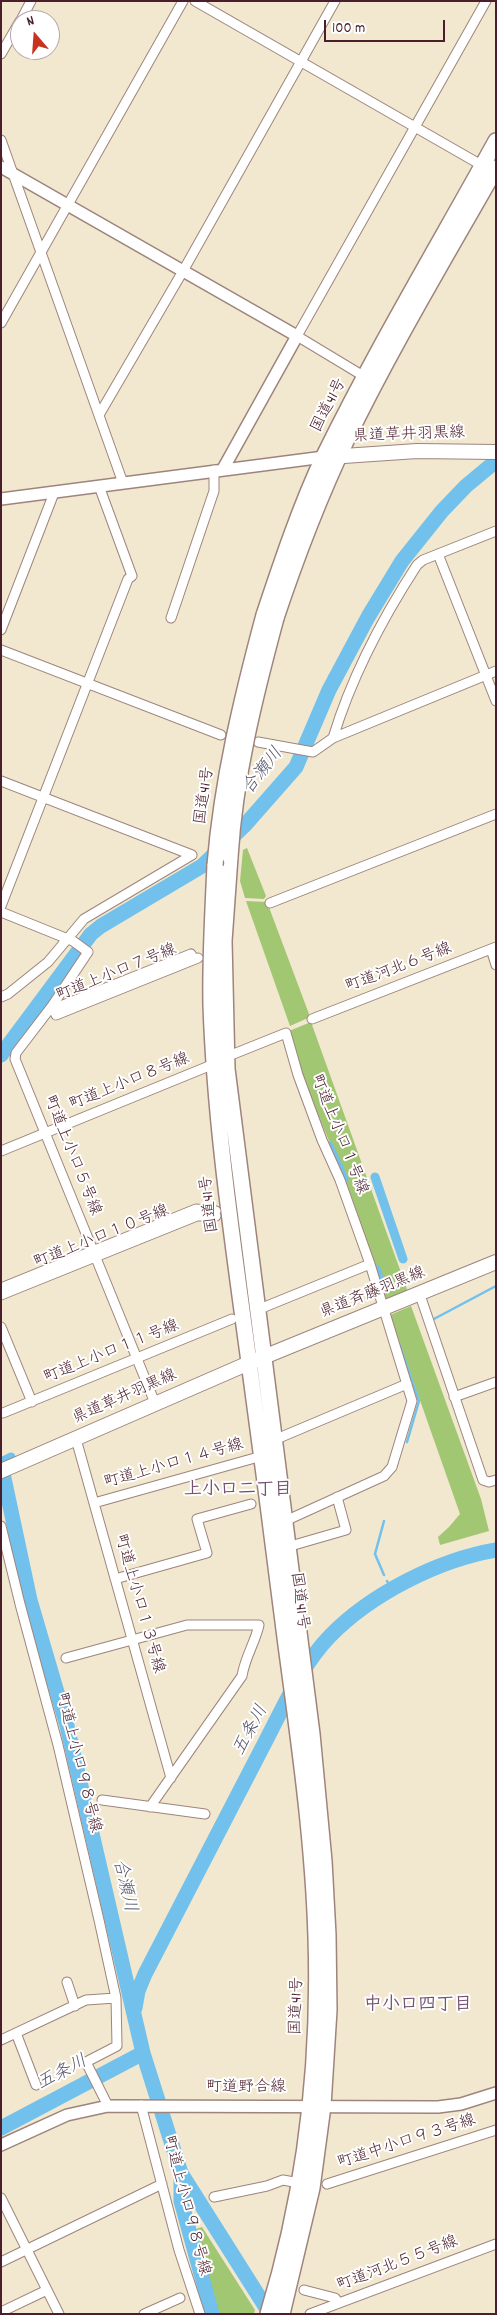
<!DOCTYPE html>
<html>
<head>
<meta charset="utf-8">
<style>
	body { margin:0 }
	#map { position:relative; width:497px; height:2315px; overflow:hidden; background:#f1e8cf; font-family:Dekko,sans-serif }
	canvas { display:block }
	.frame { position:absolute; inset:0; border:2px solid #4a1f2b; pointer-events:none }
	.north { position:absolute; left:10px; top:10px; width:50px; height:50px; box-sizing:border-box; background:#fff; border:1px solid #b7a5aa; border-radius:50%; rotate:342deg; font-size:14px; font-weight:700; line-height:20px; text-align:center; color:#4a1f2b }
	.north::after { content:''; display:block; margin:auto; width:18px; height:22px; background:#c8321e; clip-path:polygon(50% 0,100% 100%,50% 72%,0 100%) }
	.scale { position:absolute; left:324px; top:20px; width:121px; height:22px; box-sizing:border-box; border:2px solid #4a1f2b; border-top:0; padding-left:6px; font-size:15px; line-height:18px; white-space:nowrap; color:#4a1f2b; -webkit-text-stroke:4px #fff; paint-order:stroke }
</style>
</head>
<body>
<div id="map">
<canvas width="497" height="2315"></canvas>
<div class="frame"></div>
<div class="north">N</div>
<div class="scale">100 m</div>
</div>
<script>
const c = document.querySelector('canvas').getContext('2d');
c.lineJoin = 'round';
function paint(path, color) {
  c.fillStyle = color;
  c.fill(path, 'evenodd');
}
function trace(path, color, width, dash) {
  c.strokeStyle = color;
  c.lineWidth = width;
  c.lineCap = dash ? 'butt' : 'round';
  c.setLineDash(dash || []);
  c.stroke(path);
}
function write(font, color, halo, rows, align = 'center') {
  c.font = font + ' Dekko,"Klee One",sans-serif';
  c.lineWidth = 4;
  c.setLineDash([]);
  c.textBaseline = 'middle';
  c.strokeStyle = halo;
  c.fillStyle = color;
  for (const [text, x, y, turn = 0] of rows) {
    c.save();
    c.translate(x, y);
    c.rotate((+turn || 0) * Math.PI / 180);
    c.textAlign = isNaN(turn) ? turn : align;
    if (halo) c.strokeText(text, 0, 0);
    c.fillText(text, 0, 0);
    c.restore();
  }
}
paint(new Path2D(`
	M247,848L266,896L264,899L245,898L240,881L243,850Z
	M246,901L267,902L309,1014L308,1018L290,1026Z
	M311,1022L408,1292L386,1301L351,1195L302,1075L289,1031Z
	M411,1306L481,1499L489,1531L440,1545L438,1537L449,1527L460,1514L390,1315Z
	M202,2227L255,2310L254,2314H219L196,2229Z`), '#a2c772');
trace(new Path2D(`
	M432,1320L496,1286
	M399,1343L419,1401L407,1442
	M384,1521L375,1554L384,1575
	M387,1581L392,1590`), '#71c1ec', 2.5);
trace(new Path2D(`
	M329,1146L344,1179
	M375,1177L403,1259
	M376,1269L383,1290
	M1,1462L11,1457`), '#71c1ec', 9);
trace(new Path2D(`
	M1,1055L91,934L101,926L202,866L245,825L296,767L329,690L368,617L402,561L442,511L466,486L496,461
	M1,1464L30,1600L67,1726L143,2053L181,2173V2201L212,2314
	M135,2008L138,1991L145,1974C183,1900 221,1826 260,1752C281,1713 299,1668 330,1636C371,1594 438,1560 496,1550
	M1,2128L143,2053
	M181,2173L270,2314`), '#71c1ec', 15);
const minor = new Path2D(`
	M195,1L476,162
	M21,20L31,1
	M1,54L20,21
	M1,140L123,483
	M1,323L183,1
	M365,377L297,336L486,1
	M99,415L183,271L335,1
	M438,554L496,701
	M171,618L214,491V470
	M1,630L54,493
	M1,650L221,735
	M333,738C352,675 382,619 417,565L423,560L496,531
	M258,742L313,752L333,738L496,671
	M1,781L192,855L84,919L48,962L8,994L1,997
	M270,903L496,814
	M1,906L128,579L132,576L99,486
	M1,912L73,941L88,952L52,1006L16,1053L15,1059L155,1403
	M491,949L496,965
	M52,1006L56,1015L198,958
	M53,1009L191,954L194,959
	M312,1019L496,947
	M226,1057L286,1033L298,1075L322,1140L340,1180L370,1264L412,1401L392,1467L384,1476L283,1522
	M1,1151L214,1064
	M1,1288L196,1209L216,1211
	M1,1295L197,1216H216
	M420,1295L483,1480L489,1482L496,1480
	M257,1310L370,1264
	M1,1327L32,1402
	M454,1397L496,1382
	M3,1413L232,1319
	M76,1439L171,1778
	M274,1440L407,1384
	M94,1503L262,1456
	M1,1526L20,1604L58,1745L99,1920L116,1998L117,2046L86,2062L108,2106
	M287,1547L346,1530L337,1497
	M115,1579L207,1553L197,1519L251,1504
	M66,1658L187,1625H259C255,1643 245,1657 242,1676L150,1807
	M102,1800L205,1814
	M67,1982L75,2006
	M16,2033L36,2085
	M1,2040L86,2000L116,1998
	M141,2105L179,2250L200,2314
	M327,2184L496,2130
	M214,2197L267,2186L283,2180L299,2183
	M1,2198L59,2314
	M1,2262L162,2184
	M304,2290L335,2298L339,2303
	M1,2312L47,2290
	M144,2314L180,2298
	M310,2314L496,2244`);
const tertiary = new Path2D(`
	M1,167L297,336L223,469
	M1,499L324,457
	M1,2145L67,2115L108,2106L438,2107L461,2104L496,2093`);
const secondary = new Path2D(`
	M329,457L417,451L496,452
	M1,1471L249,1363L496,1262`);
const trunk = new Path2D(`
	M264,615C281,564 301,504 324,456C377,348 438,246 496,141
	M276,618C296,558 319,498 346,441C391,348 445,258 496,168
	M230,857L224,941L227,1069L312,1734L324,1861L328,1935L329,2010L323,2106L312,2188L282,2314
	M215,865C213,912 210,958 211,1005C215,1124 233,1243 249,1362C262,1456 274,1551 286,1645C299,1742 313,1839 316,1937C320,2063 305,2193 268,2314`);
trace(minor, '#9e847d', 11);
trace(tertiary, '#9e847d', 14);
trace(secondary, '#9e847d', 16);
trace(trunk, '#9e847d', 18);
trace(minor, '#fff', 9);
trace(tertiary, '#fff', 11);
trace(secondary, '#fff', 14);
trace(trunk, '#fff', 15);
const trunkBridge = new Path2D(`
	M230,857C235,775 255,696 276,618
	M215,865C222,780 242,697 264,615`);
trace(trunkBridge, '#9e847d', 18, []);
trace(trunkBridge, '#fff', 15);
write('16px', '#4a1f2b', '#fff', [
	["国道41号",330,406,-63],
	["県道草井羽黒線",409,436,-2],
	["国道41号",206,796,-82],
	["町道河北６号線",399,969,-21],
	["町道上小口７号線",117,974,-22],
	["町道上小口８号線",130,1083,-22],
	["町道上小口１号線",338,1135,68],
	["町道上小口５号線",71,1156,68],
	["国道41号",211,1204,-97],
	["町道上小口１０号線",102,1238,-22],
	["県道斉藤羽黒線",373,1294,-22],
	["町道上小口１１号線",112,1353,-22],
	["県道草井羽黒線",125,1398,-24],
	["町道上小口１４号線",174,1465,-16],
	["国道41号",298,1601,83],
	["町道上小口１３号線",138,1604,74],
	["町道上小口９８号線",77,1763,76],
	["国道41号",298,2006,-88],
	["町道野合線",246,2089],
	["町道中小口９３号線",407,2143,-18],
	["町道上小口９８号線",185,2206,75],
	["町道河北５５号線",398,2265,-21]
]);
write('italic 18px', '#58586f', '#fff', [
	["合瀬川",264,772,-52],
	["五条川",252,1731,-62],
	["合瀬川",123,1886,77],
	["五条川",63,2074,-28]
]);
write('bold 18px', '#745071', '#fff', [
	["上小口二丁目",238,1492],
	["中小口四丁目",418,2007]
]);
</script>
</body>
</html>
